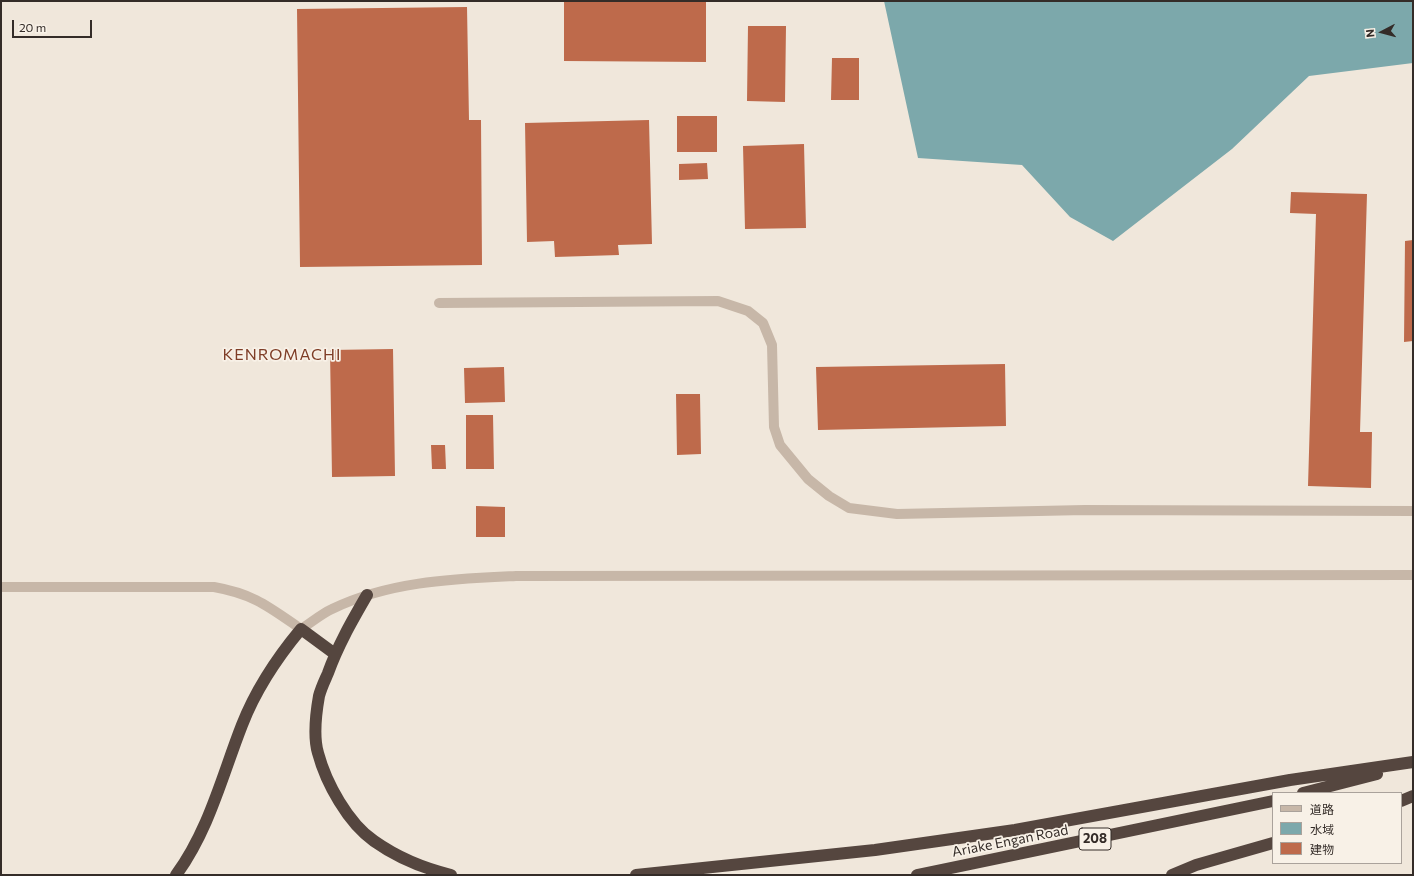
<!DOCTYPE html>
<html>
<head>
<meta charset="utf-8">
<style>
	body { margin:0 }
	#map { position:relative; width:1414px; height:876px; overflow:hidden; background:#f0e7db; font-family:Commissioner,"Noto Sans JP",sans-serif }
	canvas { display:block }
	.frame { position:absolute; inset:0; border:2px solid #342c28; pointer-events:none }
	.legend { position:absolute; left:1272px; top:792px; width:130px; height:72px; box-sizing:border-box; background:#f8f1e7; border:1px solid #aaa29b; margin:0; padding:5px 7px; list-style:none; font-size:12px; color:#342c28 }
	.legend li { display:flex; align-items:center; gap:8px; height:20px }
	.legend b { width:20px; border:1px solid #aaa29b }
	.north { position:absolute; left:1362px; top:12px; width:40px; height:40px; -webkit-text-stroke:3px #f8f1e7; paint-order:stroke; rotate:264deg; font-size:11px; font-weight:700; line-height:16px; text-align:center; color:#342c28 }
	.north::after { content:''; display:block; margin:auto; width:14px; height:18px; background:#342c28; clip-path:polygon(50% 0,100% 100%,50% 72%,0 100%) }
	.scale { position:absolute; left:12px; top:20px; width:80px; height:18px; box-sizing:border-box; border:2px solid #342c28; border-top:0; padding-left:5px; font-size:12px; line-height:14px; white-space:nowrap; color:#342c28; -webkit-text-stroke:3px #f8f1e7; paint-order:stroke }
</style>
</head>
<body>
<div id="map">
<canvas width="1414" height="876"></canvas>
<div class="frame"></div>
<ul class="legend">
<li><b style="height:5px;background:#c7b7a8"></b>道路</li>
<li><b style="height:11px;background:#7ca8ab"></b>水域</li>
<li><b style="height:11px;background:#be6a4b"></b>建物</li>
</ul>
<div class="north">N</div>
<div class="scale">20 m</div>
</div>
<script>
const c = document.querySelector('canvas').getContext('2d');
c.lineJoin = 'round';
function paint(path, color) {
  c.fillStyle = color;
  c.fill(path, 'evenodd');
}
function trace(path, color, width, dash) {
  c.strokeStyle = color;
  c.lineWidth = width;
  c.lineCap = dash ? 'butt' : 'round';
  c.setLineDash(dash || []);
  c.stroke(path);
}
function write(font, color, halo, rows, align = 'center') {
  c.font = font + ' Commissioner,sans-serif';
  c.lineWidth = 3.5;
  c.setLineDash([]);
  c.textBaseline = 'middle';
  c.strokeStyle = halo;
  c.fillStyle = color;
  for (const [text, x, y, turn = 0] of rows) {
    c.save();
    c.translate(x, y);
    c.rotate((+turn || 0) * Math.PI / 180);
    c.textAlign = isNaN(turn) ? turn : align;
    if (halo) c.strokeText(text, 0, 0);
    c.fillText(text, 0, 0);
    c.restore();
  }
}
paint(new Path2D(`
	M884,1H1413V63L1309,76L1232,149L1113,241L1070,217L1022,165L918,158Z`), '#7ca8ab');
paint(new Path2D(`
	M564,1H706V62L564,61Z
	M467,7L469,120H481L482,265L300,267L297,9Z
	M748,26H786L785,102L747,101Z
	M832,58H859V100H831Z
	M677,116H717V152H677Z
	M649,120L652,244L618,245L619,255L555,257L554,241L527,242L525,123Z
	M804,144L806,228L745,229L743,146Z
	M707,163L708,179L679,180V164Z
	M1291,192L1367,194L1360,432H1372L1371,488L1308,486L1316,214L1290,213Z
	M1413,240V341L1404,342L1405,241Z
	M393,349L395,476L332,477L330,350Z
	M1005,364L1006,426L818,430L816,367Z
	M504,367L505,402L465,403L464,368Z
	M676,394H700L701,454L677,455Z
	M466,415H493L494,469H466Z
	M431,445H445L446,469H432Z
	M476,506L505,507V537H476Z`), '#be6a4b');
trace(new Path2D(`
	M439,303L718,301L748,311L763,323L772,345L774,427L780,445L808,479L829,496L849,508L897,514L1085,510L1413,511
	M1,587H214C254,594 269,607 301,629`), '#c7b7a8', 10);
trace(new Path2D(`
	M301,629C311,623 321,614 332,609C390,581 453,579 516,576L1413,575`), '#c7b7a8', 10);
trace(new Path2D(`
	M367,595C352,621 338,645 328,673C325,680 321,688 319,696C316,713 313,736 318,753C326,783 348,823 374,841C398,858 422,868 451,875
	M1303,793L1377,774
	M1401,801L1413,796
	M176,875C209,830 222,776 242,725C256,689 276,659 301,629L335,654
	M636,875L875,850L1015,830L1290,780L1413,762
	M917,875L1273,801
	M1172,875L1196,865L1273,843`), '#55463f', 12);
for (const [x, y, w] of [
	[1095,839,32]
]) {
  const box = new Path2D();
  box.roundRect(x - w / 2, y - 11, w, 22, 3);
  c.fillStyle = '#f8f1e7';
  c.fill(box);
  trace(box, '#342c28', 1);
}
write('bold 13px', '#342c28', null, [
	["208",1095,839]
]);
write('14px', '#342c28', '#f8f1e7', [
	["Ariake Engan Road",1010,841,-11]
]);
c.letterSpacing = '1px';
write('16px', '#7e3d26', '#f8f1e7', [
	["KENROMACHI",282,355]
]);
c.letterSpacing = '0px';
</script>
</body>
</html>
